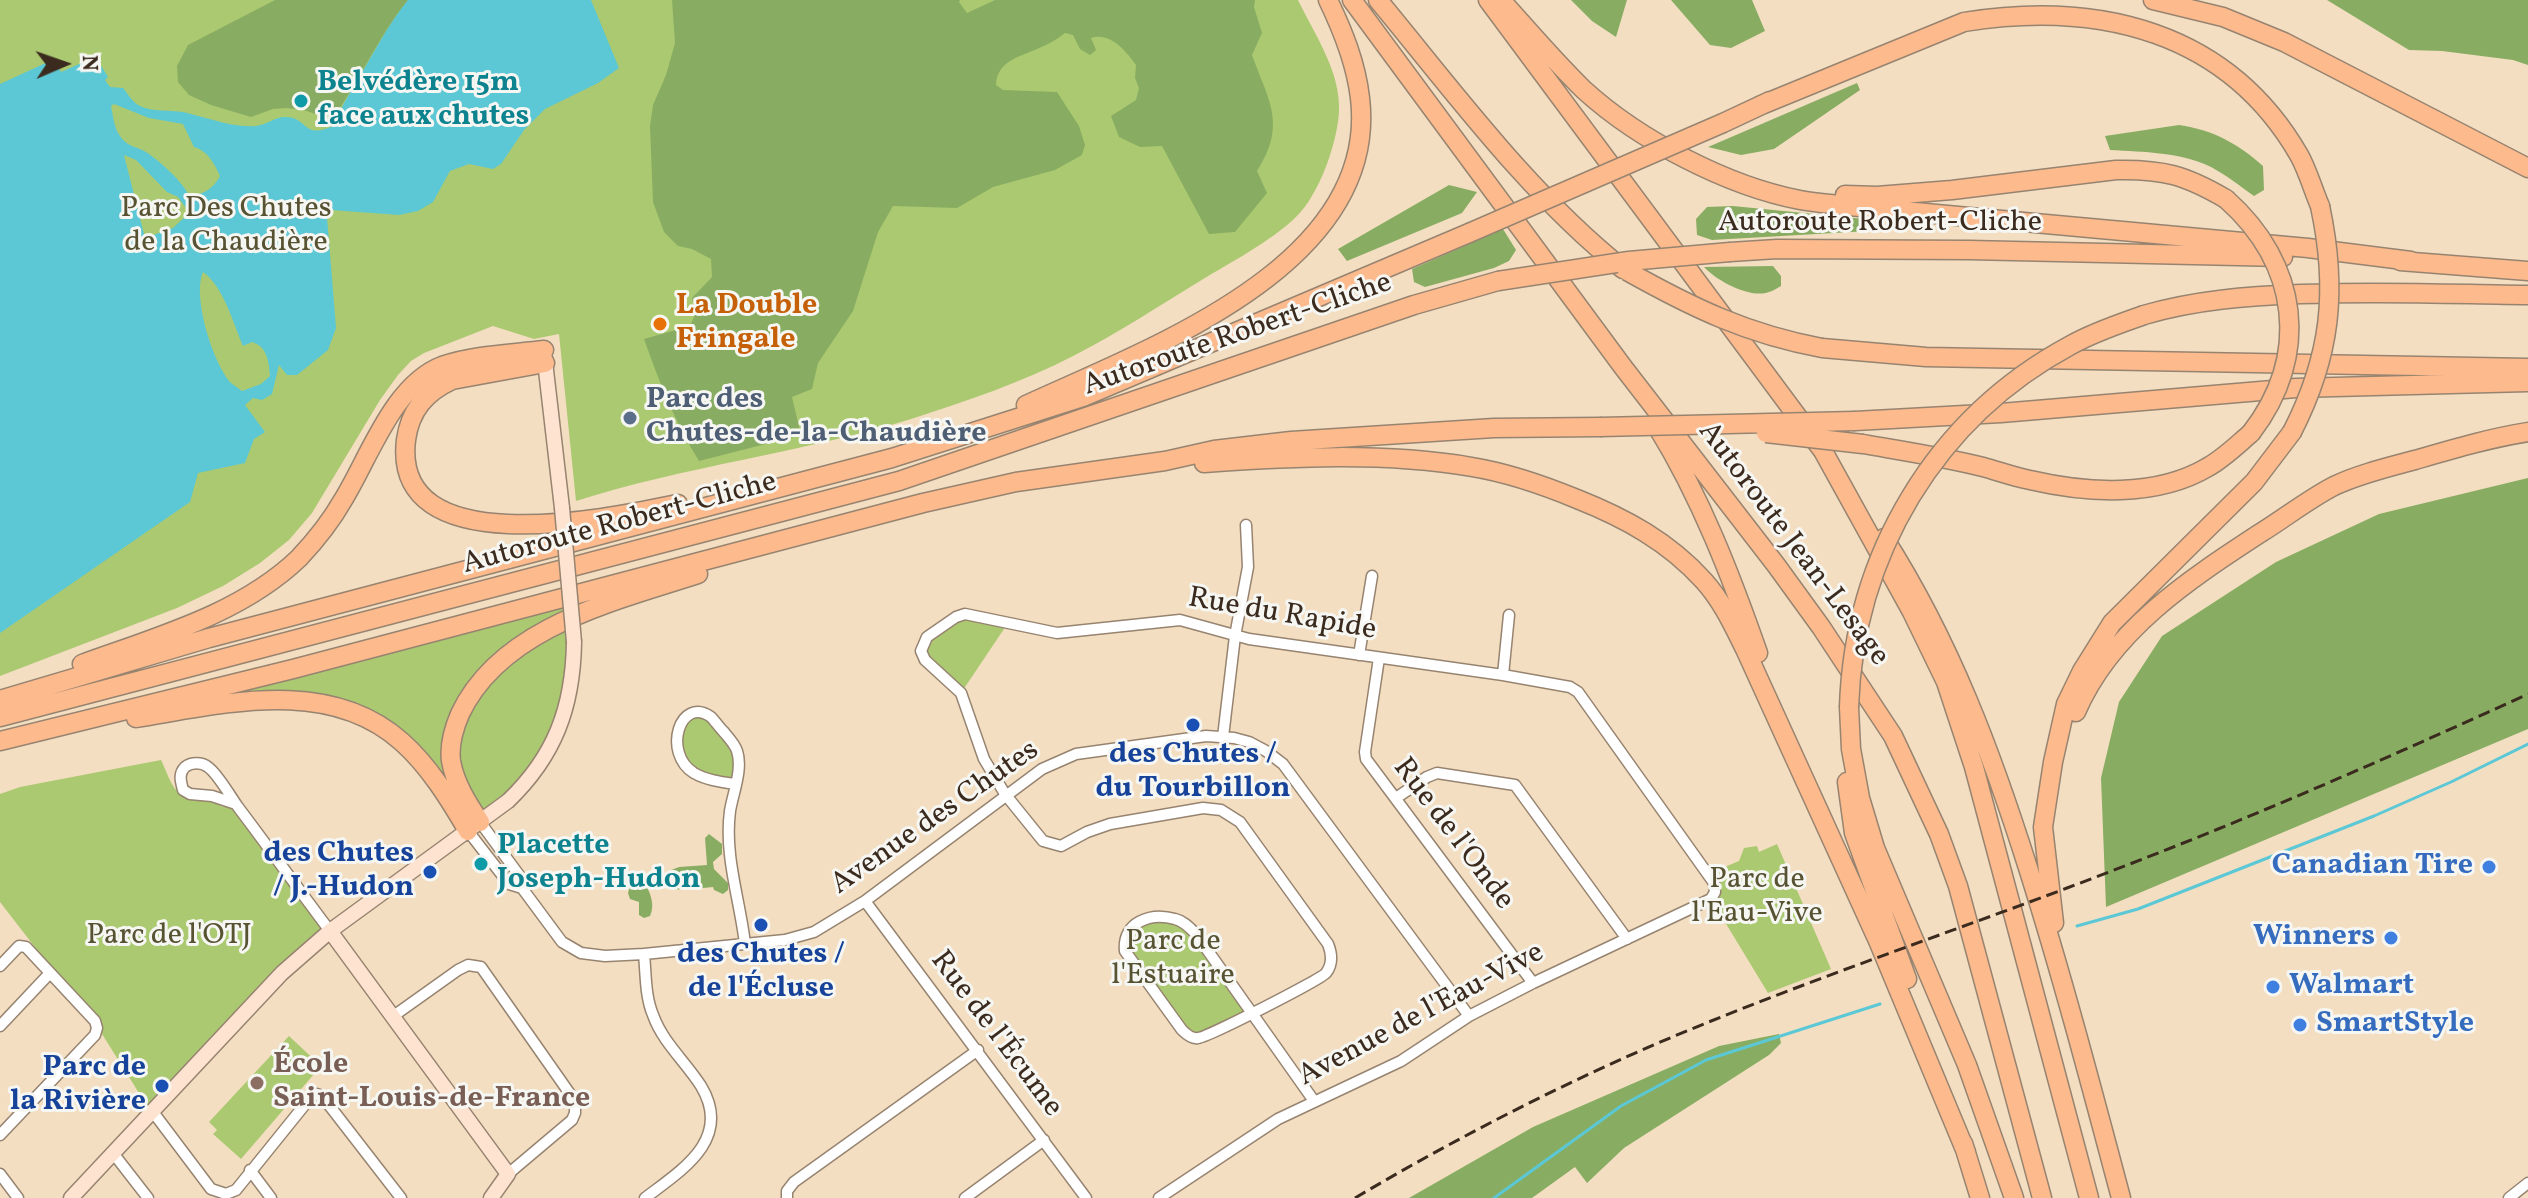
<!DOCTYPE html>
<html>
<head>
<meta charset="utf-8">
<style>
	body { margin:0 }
	#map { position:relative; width:2528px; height:1198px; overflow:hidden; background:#f3dec2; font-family:Vollkorn,serif }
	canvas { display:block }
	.north { position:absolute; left:24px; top:24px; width:80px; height:80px; -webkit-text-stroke:6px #f6f6f2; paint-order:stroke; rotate:88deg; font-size:22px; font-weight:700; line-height:32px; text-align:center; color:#3b2a1e }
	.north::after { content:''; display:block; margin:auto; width:28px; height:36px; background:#3b2a1e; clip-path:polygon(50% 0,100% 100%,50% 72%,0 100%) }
</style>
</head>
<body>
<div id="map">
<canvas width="2528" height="1198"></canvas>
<div class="north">N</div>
</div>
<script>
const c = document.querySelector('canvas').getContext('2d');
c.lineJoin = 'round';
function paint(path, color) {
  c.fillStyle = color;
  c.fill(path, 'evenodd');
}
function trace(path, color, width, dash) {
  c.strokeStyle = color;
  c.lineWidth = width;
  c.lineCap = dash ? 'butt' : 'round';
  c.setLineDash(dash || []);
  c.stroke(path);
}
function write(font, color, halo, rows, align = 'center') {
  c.font = font + ' Vollkorn,serif';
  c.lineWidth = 6;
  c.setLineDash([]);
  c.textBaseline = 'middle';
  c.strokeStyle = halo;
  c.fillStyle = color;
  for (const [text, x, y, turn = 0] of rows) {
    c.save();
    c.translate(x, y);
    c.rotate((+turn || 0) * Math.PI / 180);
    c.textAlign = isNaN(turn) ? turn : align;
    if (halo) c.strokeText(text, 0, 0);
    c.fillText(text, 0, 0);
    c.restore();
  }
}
paint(new Path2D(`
	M0,0H1298C1315,35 1341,72 1339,112C1337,144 1319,195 1296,217C1270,242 1231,262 1200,281C1159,306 1118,333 1075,355C1024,382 966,401 911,419C801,453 686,466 576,501L559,334L534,339L493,326L424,353L411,361L398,375L380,400L312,513L289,540L260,563L223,586L177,608L0,676Z
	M570,595L574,642L551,748L480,822L414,754L350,711L217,705L230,684Z
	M956,617L1008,623L961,693L925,660L922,643Z
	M701,713L737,750L735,784L709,780L682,763L679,727Z
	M161,760C166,770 171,787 180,794C192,804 210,796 223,807L230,801L330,939L284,975L154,1117L102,1034L0,902V794L20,787Z
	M1777,844L1831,969L1768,993L1711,899L1715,892L1708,874L1739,861L1744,848L1757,846L1759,852Z
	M1152,918L1187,925L1250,1013L1206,1035L1189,1036L1125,951L1127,932Z
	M289,1036L321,1066L241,1159L213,1134L217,1130L209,1122Z`), '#abc970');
paint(new Path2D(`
	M275,0H408C381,33 363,73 340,108L318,115L304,110L286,108L273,109L251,117L211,105L189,95L178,82L177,66L188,45Z
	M672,0H960L959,2L967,13L995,0H1255L1254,7L1262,33L1252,55C1269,102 1287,124 1257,171L1267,193L1235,232L1209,234L1162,146L1140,147L1119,137L1111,116L1136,100L1139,88L1135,78L1136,65C1125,50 1110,32 1091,38L1096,50L1090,55L1080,49L1073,35L1065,33C1056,40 1047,45 1037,49C1019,57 997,61 996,85L1003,90L1057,92L1079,126L1085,145L1082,155L1055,170L993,187L957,208L893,206L878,232L853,311L818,363L812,389L792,397L801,435L699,461C675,423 659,381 644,339L690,326L696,312L692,298L712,277L711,259L692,249L678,246L664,232L653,202L650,126L653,105L666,75L675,43Z
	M1571,0H1627L1616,37L1592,21Z
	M1671,0H1752L1765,31L1731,48L1710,45Z
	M2327,0H2528V65L2513,60L2442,51L2409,50Z
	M1857,83L1860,90L1774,149L1741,155L1708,147Z
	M2179,125C2213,130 2237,143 2263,166L2264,190L2254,196C2240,186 2226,175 2211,167C2180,152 2144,152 2110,150L2105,136Z
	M1449,185L1477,192L1462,213L1347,261L1338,249Z
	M1733,206L1864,219L1869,231L1712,240L1697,235L1696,219L1707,207Z
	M1503,229L1516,250L1509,261L1494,268L1425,287L1414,282L1412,269Z
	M1773,266L1781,276V286C1777,288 1773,291 1769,292C1750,299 1717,281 1704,267Z
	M2528,478V729L2106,907L2101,778L2119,702L2162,636L2276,562L2379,514Z
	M709,834L722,844V854L713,862L714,869L728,883V890L723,894L714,890L713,887L683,890L676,889L669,871L679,867L707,865L705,838Z
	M636,884H645C651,893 655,906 650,916L644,918L639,915V902L630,899L628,893L630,886Z
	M1779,1034L1781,1043L1769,1055L1624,1148L1587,1183L1575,1167L1532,1198H1409L1533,1127L1719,1046Z`), '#88ad62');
paint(new Path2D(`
	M408,0H591L619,68L598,83L545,109L524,130L501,164L493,169L469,164L450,171L433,202L418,211L399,215L331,210L327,217L336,328L328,350L297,375H287L279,365L272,394L262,400L253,398L245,405L265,432L254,439L245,463L198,473L190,502L0,633V84L50,61L55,62L61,72L86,61L92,62L97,59L108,77L105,80L110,87L123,88C128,94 133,103 140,106C153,112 169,110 183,112C206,117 232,128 256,126C266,125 275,117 285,117C309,117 302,141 335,125C341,104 354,88 364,69C378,45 390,22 408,0ZM114,104L149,118L183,124L194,147C208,151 214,163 220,176C213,189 205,193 190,197C183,182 160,161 146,152C136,146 127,147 120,136C114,128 113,115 111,106ZM124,155L136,160L167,192L178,197L186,208V216L173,228L145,238ZM203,272C224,287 233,323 243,346L252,342C267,346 269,362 270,376L261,384L242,391C241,390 232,384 231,383C213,363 192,297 203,272Z`), '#5cc8d5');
trace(new Path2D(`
	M2077,926L2138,909L2374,816L2451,782L2528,744
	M1494,1198L1621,1106L1706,1060L1880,1004`), '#5cc8d5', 3);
const street = new Path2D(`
	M1359,655L1372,576
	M1379,658L1365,752L1366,759L1533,983
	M1503,675L1509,615
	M1223,737L1235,636L1248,567L1246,525
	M735,784C721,782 706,780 694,773C662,753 680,695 711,717C715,721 719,727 723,731C728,737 735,744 737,751C743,769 733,793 730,811C724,856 740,900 745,944
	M1396,798L1427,777L1437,773L1515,785L1627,939
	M236,804L212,796L190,794L183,790C181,782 178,774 185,767C191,762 202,762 208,767C218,774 230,796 238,807C269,848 299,890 330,931
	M480,822L519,875L522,888L562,942L581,953L605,956L644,954L785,940L814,932L865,901L1042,769L1076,754L1206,736L1234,738L1249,742L1266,751L1283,764L1469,1016
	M468,831L509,884L522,888
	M865,901L1086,1198
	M644,954C646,974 645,996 653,1015C663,1043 686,1062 701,1086C733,1139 682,1170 645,1198
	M0,966L19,946L26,947L95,1021L97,1028L95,1035L0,1135
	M392,1017L458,970L468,965L481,967L575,1101V1113L572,1120L508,1174
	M0,1026L50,973
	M153,1112L211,1189L226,1194L236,1190L311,1097L317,1094L322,1096L401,1198
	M113,1153L148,1198
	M250,1170L271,1198
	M0,1174L18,1198
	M787,1198V1191L794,1182L978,1050
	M965,1198L1044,1140
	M1159,1198L1278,1119L1401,1061L1469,1016L1533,983L1711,899L1715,892L1714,883L1578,692L1570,687L1503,675L1249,639L1180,620L1057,633L965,614L956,617L927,637L921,651L925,660L961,693L984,759L1005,794L1043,841L1061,846L1087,832L1110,824L1203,808L1221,810L1240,822L1328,944C1332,954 1333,964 1326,973C1322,979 1206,1038 1198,1038C1192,1039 1186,1034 1182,1030L1125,951C1122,922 1151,912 1175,919C1184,921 1190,928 1196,934L1314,1101
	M2509,1198L2528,1183`);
const secondary = new Path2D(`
	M544,353L562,508
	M330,931L508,1174L491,1198
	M71,1198L282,973L330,931L508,801C555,756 573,707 574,642`);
const highway = new Path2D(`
	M1352,0L1623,367L1776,565L1821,627L1893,736L1939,834L1958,886L2042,1198
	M1378,0C1455,93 1528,193 1623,269
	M1488,0L1823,451L1912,612L1946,682L1974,767L2089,1198
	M1501,0C1528,30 1555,62 1584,90C1639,140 1727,186 1800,200C1816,203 1833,204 1849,206L2308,248L2411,261
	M2153,0L2223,17L2284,42L2528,168
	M1759,106L1964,22C2100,0 2228,32 2299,155C2308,171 2313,190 2320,206
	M1723,123L1770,101
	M1845,195L1877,196L1952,190L2116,170C2163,169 2185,175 2226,199
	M1730,252L1777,249L1969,250L2283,257
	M2400,261L2528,271
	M2144,315C2195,300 2248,296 2301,294C2377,291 2452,294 2528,295
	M1822,348L1926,357L2528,368
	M545,363L452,380C426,392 410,410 406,440C391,565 610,518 678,504
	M1026,405C1147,349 1380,266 1360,98C1356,63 1343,31 1328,0
	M1855,421L2001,413L2296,388L2528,382
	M1658,428C1701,498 1731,576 1758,653
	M1863,444C1903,451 1943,457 1983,467C1998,471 2014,477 2030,480C2086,493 2156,498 2208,467C2224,458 2237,445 2251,433
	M1204,463C1292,457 1384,452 1472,467C1509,473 1543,485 1577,499C1625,518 1669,542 1704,581C1722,601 1733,625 1745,649L1879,943L1966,1152
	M1884,538C1951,643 1992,754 2029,871C2063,979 2092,1089 2121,1198
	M82,664C156,637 241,614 299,558C316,540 331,521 343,500C369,458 393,385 442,366C473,355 511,354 544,350
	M0,700L209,638L892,458L1083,397L1469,233
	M1849,707L1851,749L1860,798L1875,848L1967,1065L2014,1198
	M2076,712C2111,630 2190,579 2262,532C2286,517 2309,499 2334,486C2359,474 2389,467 2415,460C2453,449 2490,438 2528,432
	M0,717L899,481L1414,305L1498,281
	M136,718C223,704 329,676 402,742C429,766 450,800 468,831
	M0,741L293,669L923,503L1016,482L1165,461L1214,450L1291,441L1494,428L1600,427
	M1847,782L1854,833L1907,979
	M480,822C468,804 455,784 451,761C449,746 454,728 460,714C501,627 615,601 698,574
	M2054,923L2043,827L2053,762L2066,704L2082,671L2112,623L2254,482L2292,432
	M1963,1143L1980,1198`);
trace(street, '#978470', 13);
trace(secondary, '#978470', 17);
trace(highway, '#978470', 21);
trace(street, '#fff', 10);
trace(secondary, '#fee3d1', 14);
trace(highway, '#fcba8d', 18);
trace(new Path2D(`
	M1355,1198C1453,1140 1554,1088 1658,1043C1806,980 1959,930 2109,872C2251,818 2390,757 2528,694`), '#3b2a1e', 3, [12, 6]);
const secondaryBridge = new Path2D(`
	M562,508L574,642`);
const highwayBridge = new Path2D(`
	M2226,199C2299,264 2311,355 2251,433
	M1469,233L1723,123
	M1627,271C1693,308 1747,334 1822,348
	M1498,281L1629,261L1730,252
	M1600,427L1855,421
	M2292,432C2331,356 2338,290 2320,206
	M1766,433L1863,444
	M1849,707C1854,555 1935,418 2071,345C2094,332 2119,324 2144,315`);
trace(secondaryBridge, '#978470', 17, []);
trace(highwayBridge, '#978470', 21, []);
trace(secondaryBridge, '#fee3d1', 14);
trace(highwayBridge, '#fcba8d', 18);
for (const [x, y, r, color] of [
	[301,101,8,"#0f9aa8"],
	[660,324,8,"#e8710a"],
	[630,418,8,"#5c6f8a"],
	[1193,725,8,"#1a4fb4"],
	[481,864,8,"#0f9aa8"],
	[2489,867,8,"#3f7fe0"],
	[430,872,8,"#1a4fb4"],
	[761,925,8,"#1a4fb4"],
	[2391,938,8,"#3f7fe0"],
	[2273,987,8,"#3f7fe0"],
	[2300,1025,8,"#3f7fe0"],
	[257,1083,8,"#8d6e63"],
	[162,1086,8,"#1a4fb4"]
]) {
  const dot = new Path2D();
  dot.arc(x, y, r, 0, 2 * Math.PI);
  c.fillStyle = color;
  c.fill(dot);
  trace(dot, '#f6f6f2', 3);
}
write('bold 30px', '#0d838f', '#f6f6f2', [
	["Belvédère 15m",317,84],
	["face aux chutes",317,118],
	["Placette",497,847],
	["Joseph-Hudon",497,881]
], 'left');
write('30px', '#575232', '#f6f6f2', [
	["Parc Des Chutes",226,210],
	["de la Chaudière",226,244],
	["Parc de",1757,881],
	["l'Eau-Vive",1757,915],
	["Parc de l'OTJ",169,937],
	["Parc de",1173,943],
	["l'Estuaire",1173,977]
]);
write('30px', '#3b2a1e', '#f6f6f2', [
	["Autoroute Robert-Cliche",1880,224],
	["Autoroute Robert-Cliche",1238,336,-19],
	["Autoroute Robert-Cliche",620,525,-15],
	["Autoroute Jean-Lesage",1792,545,53],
	["Rue du Rapide",1282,616,10],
	["Avenue des Chutes",936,819,-35],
	["Rue de l'Onde",1452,835,53],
	["Avenue de l'Eau-Vive",1422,1016,-28],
	["Rue de l'Écume",995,1035,53]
]);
write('bold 30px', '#c56008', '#f6f6f2', [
	["La Double",676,307],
	["Fringale",676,341]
], 'left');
write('bold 30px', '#4e5e75', '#f6f6f2', [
	["Parc des",646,401],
	["Chutes-de-la-Chaudière",646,435]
], 'left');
write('bold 30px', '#164399', '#f6f6f2', [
	["des Chutes /",1193,756],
	["du Tourbillon",1193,790],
	["des Chutes",414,855,"right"],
	["/ J.-Hudon",414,889,"right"],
	["des Chutes /",761,956],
	["de l'Écluse",761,990],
	["Parc de",146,1069,"right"],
	["la Rivière",146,1103,"right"]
]);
write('bold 30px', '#366cbe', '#f6f6f2', [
	["Canadian Tire",2473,867],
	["Winners",2375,938],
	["Walmart",2289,987,"left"],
	["SmartStyle",2316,1025,"left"]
], 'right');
write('bold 30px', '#785e54', '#f6f6f2', [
	["École",273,1066],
	["Saint-Louis-de-France",273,1100]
], 'left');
</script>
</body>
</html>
